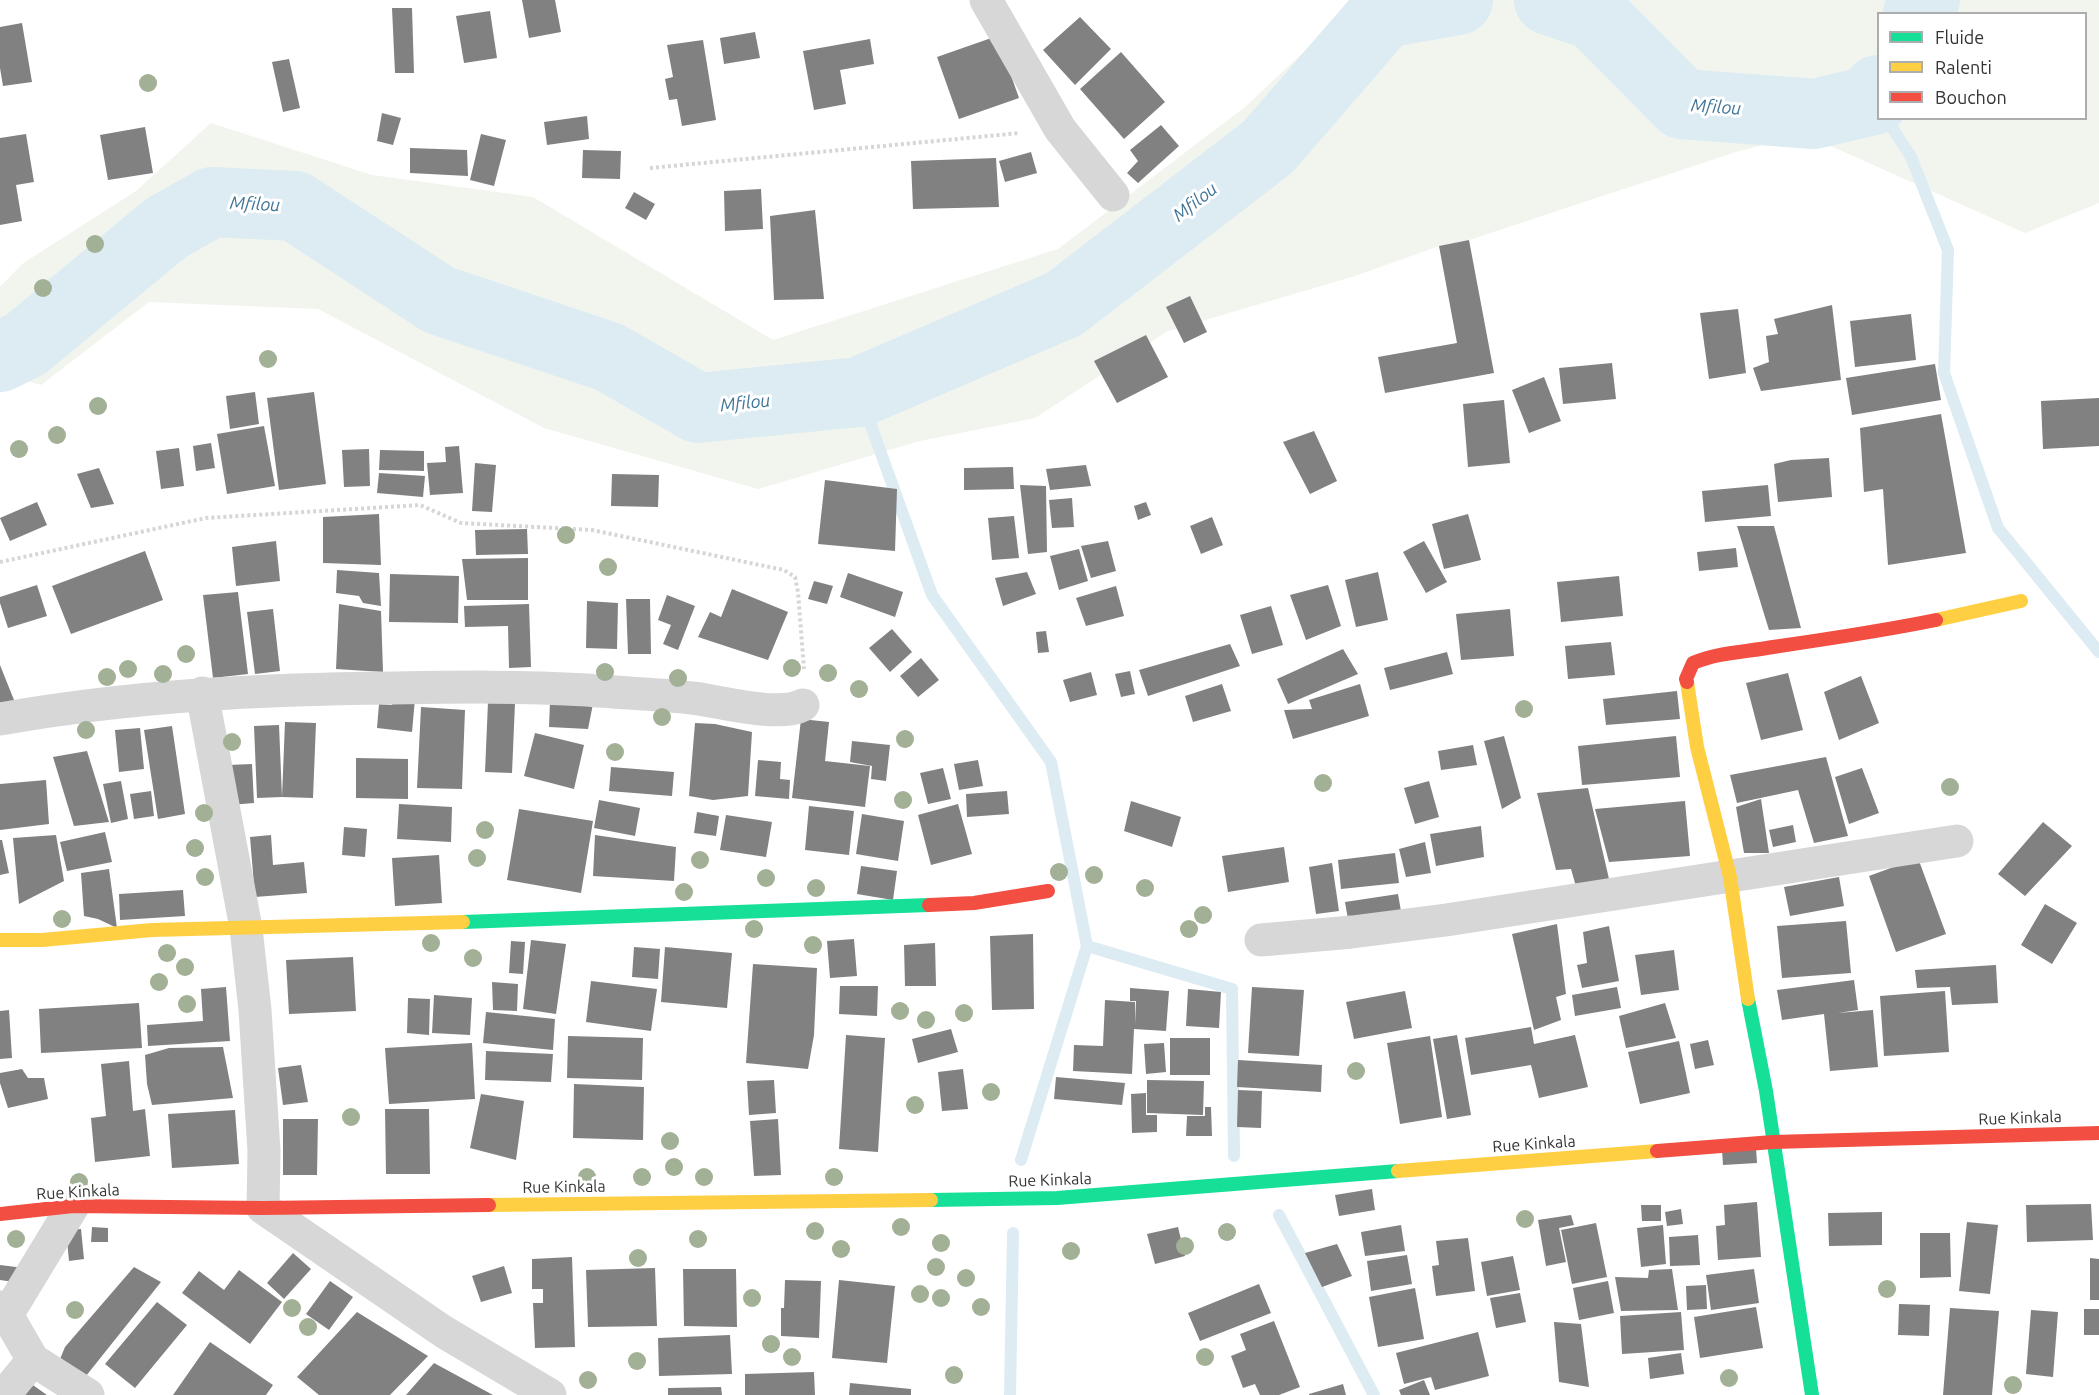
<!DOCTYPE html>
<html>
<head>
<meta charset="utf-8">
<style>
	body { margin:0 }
	#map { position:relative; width:2099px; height:1395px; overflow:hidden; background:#fff; font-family:Ubuntu,sans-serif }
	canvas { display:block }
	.legend { position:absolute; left:1877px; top:12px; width:210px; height:108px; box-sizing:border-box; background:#fff; border:2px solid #adadad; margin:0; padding:8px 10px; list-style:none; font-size:18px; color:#333 }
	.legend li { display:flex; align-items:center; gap:12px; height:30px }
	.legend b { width:30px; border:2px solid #adadad }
</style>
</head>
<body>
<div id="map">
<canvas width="2099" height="1395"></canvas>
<ul class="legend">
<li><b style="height:8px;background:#16e098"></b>Fluide</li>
<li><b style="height:8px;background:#ffcf43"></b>Ralenti</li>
<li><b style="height:8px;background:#f24e42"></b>Bouchon</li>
</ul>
</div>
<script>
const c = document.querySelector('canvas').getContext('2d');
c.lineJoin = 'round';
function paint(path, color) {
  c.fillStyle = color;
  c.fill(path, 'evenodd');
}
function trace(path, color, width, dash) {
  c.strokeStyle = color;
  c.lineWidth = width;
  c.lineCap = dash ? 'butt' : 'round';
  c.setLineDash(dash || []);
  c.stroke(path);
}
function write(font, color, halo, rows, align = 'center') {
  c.font = font + ' Ubuntu,sans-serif';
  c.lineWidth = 6;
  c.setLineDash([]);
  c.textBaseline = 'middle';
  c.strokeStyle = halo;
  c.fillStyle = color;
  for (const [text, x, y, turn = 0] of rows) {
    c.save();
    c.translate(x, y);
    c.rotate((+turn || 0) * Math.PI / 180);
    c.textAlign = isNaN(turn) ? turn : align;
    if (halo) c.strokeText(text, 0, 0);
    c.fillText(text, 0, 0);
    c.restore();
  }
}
paint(new Path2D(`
	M1359,0H2099V203L2025,233L1804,134L1736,152L1469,240L1439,246L1355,276L1168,331L1035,418L920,441L758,489L544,428L318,309L149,302L41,385L0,374V287L22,264L136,191L211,123L372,175L533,197L773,340L1058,249L1245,107ZM1878,14H2086V118H1878Z`), '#f1f5ed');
trace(new Path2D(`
	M1874,100L1878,107
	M1886,118L1911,157L1948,250L1944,373L1998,528L2099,652
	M859,392L932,595L1051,762L1087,946L1232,989L1234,1156
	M1021,1160L1087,946
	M1279,1215L1374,1395
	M1010,1395L1013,1233`), '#ddebf3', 12);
trace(new Path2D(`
	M1549,0L1594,15L1682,104L1814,114L1874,100L1878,90
	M1918,14L1925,0
	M0,357L26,344L166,228L212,202L295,206L439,300L609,357L698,408L859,392L1064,304L1268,147L1384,13L1458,0`), '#ddebf3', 70);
paint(new Path2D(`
	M522,0H555L561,32L529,38Z
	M392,8H412L414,73H395Z
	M490,11L497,58L464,63L456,16Z
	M1080,17L1111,49L1075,85L1043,50Z
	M22,23L32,82L3,86L0,68V27Z
	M755,32L760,58L724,64L720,38Z
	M997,36L1019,98L959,119L937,57Z
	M870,39L874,64L840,70L846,104L814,110L803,51Z
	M703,40L716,120L682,126L677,99L669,100L665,79L673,77L667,45Z
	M1121,52L1165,102L1124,139L1080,89Z
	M289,59L300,108L283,112L272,62Z
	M382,113L401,118L393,145L377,141Z
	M587,116L589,139L547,145L544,122Z
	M1161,125L1179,146L1138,183L1127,173L1138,161L1130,150Z
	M145,127L153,173L108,180L100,135Z
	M26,134L34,182L16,185L22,221L0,225V138Z
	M481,134L506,140L494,186L470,180Z
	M410,148L467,150L468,176L410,173Z
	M583,150L621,151L620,179L582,178Z
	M1031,152L1037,173L1005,182L999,161Z
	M996,158L999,207L913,209L911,161Z
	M761,189L763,229L725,231L724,191Z
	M634,192L655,204L646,220L625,208Z
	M815,210L824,299L774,300L770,216Z
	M1469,240L1494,373L1385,393L1378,357L1457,343L1439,246Z
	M1190,296L1207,332L1184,343L1166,307Z
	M1832,305L1841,380L1761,391L1753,368L1769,362L1766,336L1778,334L1774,319Z
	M1738,309L1746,373L1709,379L1700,313Z
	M1911,314L1916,360L1855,367L1850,321Z
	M1146,335L1168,377L1117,403L1094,361Z
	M1612,363L1616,399L1563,404L1559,368Z
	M1935,364L1941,400L1852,415L1846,378Z
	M1544,377L1561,421L1529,433L1512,390Z
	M255,392L259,424L230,429L226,396Z
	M314,392L326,484L279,490L267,398Z
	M2099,398V446L2043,449L2041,401Z
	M1504,400L1510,463L1468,467L1463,404Z
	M1941,414L1966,553L1888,565L1883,489L1864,492L1860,428Z
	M264,426L275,486L227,494L217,434Z
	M1314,431L1337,481L1310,494L1283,442Z
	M211,443L215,468L196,471L193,446Z
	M459,446L463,493L430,495L427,463L446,462L445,447Z
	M179,448L184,486L161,489L156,451Z
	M369,449L370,486L344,487L342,450Z
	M380,450L424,451V471L379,470Z
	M1829,458L1832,497L1778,502L1774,464L1791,460Z
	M475,463L496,465L492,512L472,511Z
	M1086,465L1091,486L1050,490L1046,469Z
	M1013,467L1014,489L964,490V468Z
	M99,468L114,504L91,508L77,474Z
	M379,473L425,476L423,497L377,493Z
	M612,474L659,475L658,507L611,506Z
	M825,480L897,489L895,551L818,544Z
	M1020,485L1046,486L1047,552L1028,554Z
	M1768,485L1771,516L1705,522L1702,491Z
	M1072,498L1074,527L1052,528L1049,500Z
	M37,502L47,525L10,541L0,518Z
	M1146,502L1151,515L1138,520L1134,506Z
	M379,514L381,565L323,563V517Z
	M1468,514L1481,560L1444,569L1432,524Z
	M1014,516L1019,558L992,560L988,518Z
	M1212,517L1223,545L1201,554L1190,526Z
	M1737,526H1774L1801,628L1769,630Z
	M527,529L528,554L476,555L475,530Z
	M276,541L280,581L236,586L232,547Z
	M1108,541L1116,571L1091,578L1081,546Z
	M1424,541L1447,582L1426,593L1403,552Z
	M1736,548L1738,567L1699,571L1697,552Z
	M1079,549L1088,581L1059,590L1050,556Z
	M145,551L163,600L71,634L52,586Z
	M528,558V600H467L462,559Z
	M337,570L379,573L381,606L363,603L359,596L336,593Z
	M1027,572L1036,594L1003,606L995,578Z
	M1378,572L1388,620L1356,627L1345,580Z
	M848,573L903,592L895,617L840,597Z
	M390,574L459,576L458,623L389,622Z
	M1619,576L1623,616L1561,622L1557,582Z
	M814,581L833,586L827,604L808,599Z
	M37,585L47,616L8,628L0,603V597Z
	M1328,585L1341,626L1306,640L1290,595Z
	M1116,586L1124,616L1086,626L1076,598Z
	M732,589L788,612L768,660L698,637L710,612L721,617Z
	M238,592L248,674L213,678L203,595Z
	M667,595L695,606L678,650L663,644L671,625L658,620Z
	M626,599H650L651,654H628Z
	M587,601L618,603L617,649L586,648Z
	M339,604L381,611L383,672L336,669Z
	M529,604L531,667L509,668L508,626L465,627L464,606Z
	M1271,606L1283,645L1252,654L1240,615Z
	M273,609L280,671L255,674L247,612Z
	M1510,609L1514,656L1461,660L1456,614Z
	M892,629L912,652L890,672L869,648Z
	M1046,631L1049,652L1038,653L1036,632Z
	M1611,642L1615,675L1568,679L1565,646Z
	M1230,644L1240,666L1148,696L1139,670Z
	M1343,649L1358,674L1288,704L1277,679Z
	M1447,652L1453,674L1390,690L1384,668Z
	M921,658L939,680L918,697L900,676Z
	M0,665L16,705L0,709Z
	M1130,671L1135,694L1121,697L1115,674Z
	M1091,672L1097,695L1070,702L1063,680Z
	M1788,673L1803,730L1761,740L1746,683Z
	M1861,676L1879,723L1839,740L1824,692Z
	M1222,684L1231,711L1193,722L1185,696Z
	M1360,684L1369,716L1293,739L1284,710L1312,709L1309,700Z
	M1677,691L1680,719L1606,725L1603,699Z
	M393,697L415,699L412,732L377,728L379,704L392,705Z
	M488,702L515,703L512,773L485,772Z
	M550,702L593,704L588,729L549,727Z
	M421,707L465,710L462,789L417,788Z
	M801,719L829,722L825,761L870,766L865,807L792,798Z
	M285,722L316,723L313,798L282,797Z
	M695,723L715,724L752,732L748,796L713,800L689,796Z
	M279,725L282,797L257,798L254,726Z
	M172,726L185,814L158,819L144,730Z
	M140,728L144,769L119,772L115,730Z
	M535,733L584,745L574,789L524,776Z
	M1504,736L1521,798L1502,809L1484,741Z
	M1676,736L1680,777L1582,785L1578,746Z
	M852,741L890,745L886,781L871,779L872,766L850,762Z
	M1473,745L1477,765L1441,770L1438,751Z
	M87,751L109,822L74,826L53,757Z
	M1826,757L1848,836L1814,843L1798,790L1737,803L1730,775Z
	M356,758L408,759V799L356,798Z
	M758,760L781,762L780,779L790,780L789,799L755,796Z
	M978,760L983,786L959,790L954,764Z
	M252,764L254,803L230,805L228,765Z
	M611,767L674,772L672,796L609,791Z
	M943,768L951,799L928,804L920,773Z
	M1862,768L1879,813L1849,824L1835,777Z
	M46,780L49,824L0,830V784Z
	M121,781L128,819L111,823L103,784Z
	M1429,781L1439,817L1415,824L1404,788Z
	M1588,788L1612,892L1579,897L1571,869L1556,870L1537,793Z
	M151,791L154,816L134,819L130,794Z
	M1007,791L1009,814L967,817L966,794Z
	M1761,799L1769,853H1744L1736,807Z
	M599,800L640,808L635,836L594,828Z
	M1131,801L1181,817L1172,847L1124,831Z
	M1685,801L1690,856L1609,862L1595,809Z
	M399,804L452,807L451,842L397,839Z
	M958,804L972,854L931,865L918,815Z
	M809,806L854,811L849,855L805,850Z
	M519,809L593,821L581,893L507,880Z
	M697,812L719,816L716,836L694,833Z
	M862,814L904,821L898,861L856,854Z
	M726,815L772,822L766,857L720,850Z
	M2043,822L2072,846L2025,896L1998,874Z
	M1793,825L1796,842L1773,847L1769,830Z
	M1481,826L1484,857L1436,866L1430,834Z
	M344,827L367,829L365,857L342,855Z
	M105,832L112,862L67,871L60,842Z
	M56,835L64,881L19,904L13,838Z
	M271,835L273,865L304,862L307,893L255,897L250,837Z
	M595,835L676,847L674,881L593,876Z
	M0,840H2L9,873L0,875Z
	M1425,842L1431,873L1406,877L1399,849Z
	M1284,847L1289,882L1228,892L1222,856Z
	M1395,853L1399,883L1341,889L1338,860Z
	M439,855L442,903L395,906L392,858Z
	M1918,858L1946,934L1896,952L1869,876Z
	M1332,863L1339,911L1316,914L1309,867Z
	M861,866L897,871L893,900L857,894Z
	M109,869L117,928L98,919L84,916L81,873Z
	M1839,877L1844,906L1790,916L1784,887Z
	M183,890L185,916L120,920L119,894Z
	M1398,894L1402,917L1349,925L1345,902Z
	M2045,904L2077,923L2052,964L2021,945Z
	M1846,921L1851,973L1782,978L1777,926Z
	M1557,924L1566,994L1556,997L1561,1020L1534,1030L1512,934Z
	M1609,926L1619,981L1582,988L1577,965L1587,963L1583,932Z
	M1033,934L1034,1009L992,1010L990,936Z
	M854,939L857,976L830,978L827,941Z
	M531,940L566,944L556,1014L523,1009Z
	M511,941L525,942L523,974L509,973Z
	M935,943L936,986H905L904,945Z
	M634,947L660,949L658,979L632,977Z
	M665,947L732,953L727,1008L661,1002Z
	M1674,950L1679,990L1641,995L1635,955Z
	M353,957L356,1011L289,1014L286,960Z
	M753,964L817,968L814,1035L808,1069L746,1063Z
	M1996,965L1998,1003L1952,1005L1950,987L1917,988L1915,970Z
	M1854,980L1858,1010L1838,1013L1873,1010L1878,1067L1830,1071L1824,1014L1782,1020L1777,990Z
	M591,981L657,989L651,1031L586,1022Z
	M492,982L518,984L517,1011L493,1010Z
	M840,986H878L877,1016L839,1014Z
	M226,987L230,1041L148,1046L147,1025L203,1021L201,989Z
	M1252,987L1304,990L1299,1056L1248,1053Z
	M1617,987L1621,1008L1575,1016L1572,995Z
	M1130,988L1169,991L1166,1031L1134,1029L1132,1074L1073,1071L1074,1045L1103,1046L1105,1000L1135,1002V1024L1136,1001H1130Z
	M1188,989L1221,992L1219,1028L1186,1026Z
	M1405,991L1412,1028L1354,1039L1346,1002Z
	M1945,991L1949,1052L1884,1056L1880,996Z
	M434,995L472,998L470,1035L432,1033Z
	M408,998L430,999L429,1035L407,1033Z
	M139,1003L142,1048L41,1053L39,1009Z
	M1665,1003L1676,1038L1626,1048L1619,1016Z
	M9,1010L12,1058L0,1059V1011Z
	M486,1012L555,1019L553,1050L483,1043Z
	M1531,1027L1534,1044L1575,1035L1588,1087L1539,1098L1531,1065L1471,1075L1465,1038Z
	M951,1029L958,1052L918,1063L912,1039Z
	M846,1035L885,1038L878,1152L839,1149Z
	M1457,1035L1471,1115L1447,1119L1433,1039Z
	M568,1036L643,1038L642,1080L567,1078Z
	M1430,1036L1442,1117L1400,1124L1387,1043Z
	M1170,1038H1210V1075H1170Z
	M1708,1040L1714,1065L1695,1069L1690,1044Z
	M1679,1041L1690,1093L1640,1104L1628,1052Z
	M472,1043L475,1099L389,1104L385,1048Z
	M1164,1043L1166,1072L1146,1074L1144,1044Z
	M223,1047L233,1098L152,1105L147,1084L145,1055L169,1048Z
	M486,1051L553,1054L551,1082L485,1080Z
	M1238,1060L1322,1065L1321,1092L1237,1087Z
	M129,1061L133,1111L145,1109L150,1156L95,1162L91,1118L106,1116L101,1064Z
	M301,1065L308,1102L283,1105L278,1068Z
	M22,1069L28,1078H44L48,1099L8,1108L0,1083V1073Z
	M963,1069L968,1109L942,1111L938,1072Z
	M1056,1077L1125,1083L1122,1105L1054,1099Z
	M774,1080L776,1113L749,1115L747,1081Z
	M1147,1080L1204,1081L1203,1115L1147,1113Z
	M574,1084L644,1087L643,1140L573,1138Z
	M1238,1090L1262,1091L1261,1128L1237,1127Z
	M1146,1093V1115H1157V1132L1132,1133L1131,1094Z
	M481,1094L524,1101L516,1160L470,1148Z
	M1205,1107H1211L1212,1136H1186L1187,1116H1205Z
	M385,1109H429L430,1174H386Z
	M235,1110L239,1164L172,1168L168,1114Z
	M283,1119H318L317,1175H283Z
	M778,1119L781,1175L754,1176L750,1121Z
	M1756,1148L1757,1163L1723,1165L1722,1150Z
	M1372,1189L1375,1210L1339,1216L1335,1195Z
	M1757,1202L1761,1257L1718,1260L1716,1226L1725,1225L1724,1205Z
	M2091,1204L2093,1240L2027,1242L2026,1205Z
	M1641,1205H1661V1221H1642Z
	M1681,1209L1683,1224L1667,1226L1665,1212Z
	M1882,1212V1245L1829,1246L1828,1213Z
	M1571,1215L1574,1225L1559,1228L1566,1262L1546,1266L1538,1220Z
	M1967,1222L1998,1225L1990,1294L1959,1291Z
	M1596,1223L1607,1277L1572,1284L1561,1230Z
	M1401,1225L1405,1251L1365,1256L1361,1232Z
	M1663,1225L1666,1264L1641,1267L1637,1228Z
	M92,1227L108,1228V1242H91Z
	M1178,1227L1185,1256L1155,1264L1147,1234Z
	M81,1229L84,1259L69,1261L66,1230Z
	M1920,1233H1950L1951,1277L1920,1278Z
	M1698,1235L1700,1265L1670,1266L1669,1237Z
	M1468,1238L1475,1291L1436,1296L1432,1266L1439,1265L1436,1241Z
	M1337,1244L1352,1276L1322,1287L1305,1253Z
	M293,1253L311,1269L284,1299L267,1283Z
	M1407,1255L1412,1284L1371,1291L1367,1261Z
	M1513,1256L1520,1290L1487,1296L1481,1262Z
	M572,1257L575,1347L535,1348L533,1303H543V1289H532V1259Z
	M2090,1258L2099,1259V1300H2090Z
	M0,1265L24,1268L21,1283L0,1280Z
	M504,1266L512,1293L481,1302L472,1276Z
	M134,1267L161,1282L82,1381L60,1359L65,1347Z
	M655,1268L657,1326L588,1327L586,1270Z
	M683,1269H736L737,1327L684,1326Z
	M1672,1269L1678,1310L1621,1311L1615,1277L1648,1278L1649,1270Z
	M1754,1269L1759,1303L1711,1310L1706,1275Z
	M239,1270L282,1302L250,1344L182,1293L199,1271L224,1290Z
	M785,1280L821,1281L819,1338L781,1336V1308H784Z
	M839,1280L895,1286L887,1363L832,1358Z
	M330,1281L353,1297L329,1330L306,1314Z
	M1608,1281L1614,1313L1579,1320L1573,1288Z
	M1259,1284L1271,1313L1200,1341L1188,1313Z
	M1706,1285L1707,1309L1687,1310L1686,1286Z
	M1415,1288L1424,1339L1378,1347L1369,1297Z
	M1520,1293L1526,1322L1496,1328L1490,1298Z
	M157,1302L187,1325L135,1388L105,1364Z
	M1899,1304L1930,1305L1929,1336L1898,1335Z
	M1756,1307L1763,1348L1700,1358L1694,1317Z
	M1950,1308L1999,1311L1992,1395H1943Z
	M2084,1309H2099V1335H2084Z
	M2031,1310L2058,1312L2053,1377L2026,1374Z
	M357,1312L428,1356L390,1395H319L297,1377Z
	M1681,1312L1684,1350L1622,1354L1620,1316Z
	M1274,1321L1300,1387L1279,1395H1260L1255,1384L1243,1388L1231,1356L1246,1350L1240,1334Z
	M1554,1322L1581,1324L1589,1387L1559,1382Z
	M1478,1332L1489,1376L1435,1390L1431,1377L1404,1384L1396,1353Z
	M730,1335L732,1374L659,1376L658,1338Z
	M210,1342L273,1385L266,1395H173Z
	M1681,1353L1684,1374L1650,1379L1648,1358Z
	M434,1363L493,1395H406Z
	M814,1372L815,1395H745V1374Z
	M1424,1380L1430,1395H1401L1399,1390Z
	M30,1383L47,1395H21Z
	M850,1383L911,1389V1395H849Z
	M1343,1384L1346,1395H1309V1394Z
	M721,1387L722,1395H668V1388Z`), '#818181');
trace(new Path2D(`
	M650,168L1020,133
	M0,562L206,518L420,505L461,523L592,530L784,570L795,577L798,592L804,669`), '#d6d6d6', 4, [3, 3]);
trace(new Path2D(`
	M986,0L1060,129L1113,195
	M202,693L246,928L255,1010L264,1151L263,1208L444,1332L550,1395
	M0,719C130,696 261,689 393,688C458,687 522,686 587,690C622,693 657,694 692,698C720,701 778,718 803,705
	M1261,940L1352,932L1446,920L1957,841
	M0,1307L7,1315L33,1360L88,1395
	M7,1315L73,1206
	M4,1395L33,1360`), '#d7d7d7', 33);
trace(new Path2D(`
	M463,922L929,905
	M1748,999L1766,1091L1812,1395
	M931,1200L1057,1198L1398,1171`), '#16e098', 14);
trace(new Path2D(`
	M1936,620L2021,601
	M1687,682L1697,747L1730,877L1748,999
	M0,940H42L152,930L463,922
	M1398,1171L1657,1151
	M489,1205L931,1200`), '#ffcf43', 14);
trace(new Path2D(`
	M1687,682L1686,679L1693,663C1719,652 1746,652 1773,647C1828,639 1882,631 1936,620
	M929,905L974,903L1048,891
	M1657,1151L1773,1142L2099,1133
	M0,1214L73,1206L263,1208L489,1205`), '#f24e42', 14);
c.fillStyle = '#a2b095';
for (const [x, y] of [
	[148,83],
	[95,244],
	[43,288],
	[268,359],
	[98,406],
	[57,435],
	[19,449],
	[566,535],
	[608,567],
	[186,654],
	[792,668],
	[128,669],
	[605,672],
	[828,673],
	[163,674],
	[107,677],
	[678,678],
	[859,689],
	[1524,709],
	[662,717],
	[86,730],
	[905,739],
	[232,742],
	[615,752],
	[1323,783],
	[1950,787],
	[903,800],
	[204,813],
	[485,830],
	[195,848],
	[477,858],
	[700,860],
	[1059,872],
	[1094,875],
	[205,877],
	[766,878],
	[816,888],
	[1145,888],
	[684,892],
	[1203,915],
	[62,919],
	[754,929],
	[1189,929],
	[431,943],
	[813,945],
	[167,953],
	[473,958],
	[185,967],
	[159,982],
	[187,1004],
	[900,1011],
	[964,1013],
	[926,1020],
	[1356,1071],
	[991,1092],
	[915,1105],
	[351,1117],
	[670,1141],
	[674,1167],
	[587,1177],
	[642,1177],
	[704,1177],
	[834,1177],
	[79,1182],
	[1525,1219],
	[901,1227],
	[815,1231],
	[1227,1232],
	[16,1239],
	[698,1239],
	[941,1243],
	[1185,1246],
	[841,1249],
	[1071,1251],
	[638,1258],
	[936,1267],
	[966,1278],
	[1887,1289],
	[920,1294],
	[752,1298],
	[941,1298],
	[981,1307],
	[292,1308],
	[75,1310],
	[308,1327],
	[771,1344],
	[792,1357],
	[1205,1357],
	[637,1361],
	[954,1375],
	[1729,1378],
	[588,1380],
	[2013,1385]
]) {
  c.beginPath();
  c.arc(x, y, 9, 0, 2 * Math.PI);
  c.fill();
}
write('16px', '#333', '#fff', [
	["Rue Kinkala",2020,1118,-2],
	["Rue Kinkala",1534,1144,-4],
	["Rue Kinkala",1050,1180,-2],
	["Rue Kinkala",564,1187,-1],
	["Rue Kinkala",78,1192,-3]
]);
write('italic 18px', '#3f7597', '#fff', [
	["Mfilou",1716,107,4],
	["Mfilou",1195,202,-38],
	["Mfilou",255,204,3],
	["Mfilou",745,403,-6]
]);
</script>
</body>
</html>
